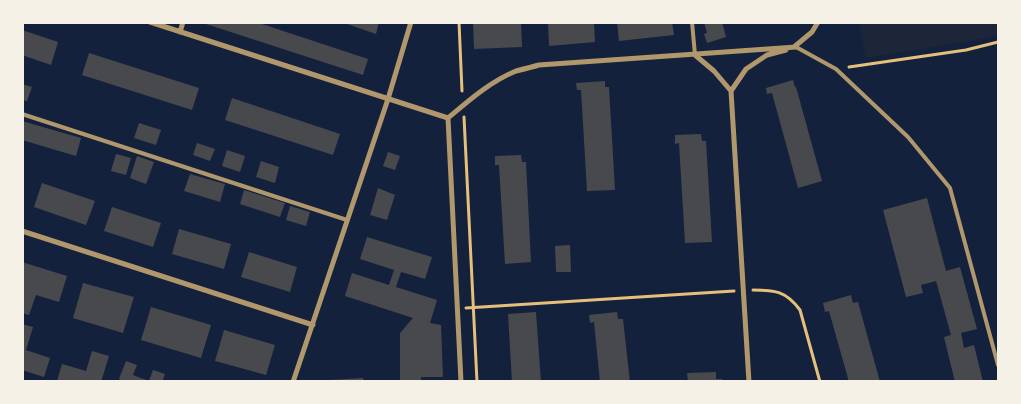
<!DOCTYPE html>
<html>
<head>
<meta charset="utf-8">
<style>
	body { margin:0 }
	#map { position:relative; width:1021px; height:404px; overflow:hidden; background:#14213d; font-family:Helvetica,sans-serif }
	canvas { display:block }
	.frame { position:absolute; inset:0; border:24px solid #f6f1e7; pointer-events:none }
</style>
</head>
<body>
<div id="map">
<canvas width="1021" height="404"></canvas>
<div class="frame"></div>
</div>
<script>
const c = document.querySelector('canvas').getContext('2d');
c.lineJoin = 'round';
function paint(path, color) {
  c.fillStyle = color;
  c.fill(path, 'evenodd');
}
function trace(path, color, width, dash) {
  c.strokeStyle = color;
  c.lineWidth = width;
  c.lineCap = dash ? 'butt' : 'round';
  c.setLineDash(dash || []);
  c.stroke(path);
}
paint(new Path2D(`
	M859,23H998V35L977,40L866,58Z`), '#1d2539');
paint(new Path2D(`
	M207,22H256L368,59L363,75L206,24Z
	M347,22H379L376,34L347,24Z
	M473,22H521L522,47L474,49Z
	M548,22H594L595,42L549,46Z
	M617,22H672L674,35L619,41Z
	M704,22H722L726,37L707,43L704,34L707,33Z
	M22,30L58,42L51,65L22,55Z
	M89,53L199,88L192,110L82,75Z
	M793,80L795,87H796L822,181L798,188L772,93L767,94L766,88Z
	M605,81V87H609L615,190L587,191L581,90H577L576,83Z
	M22,84L32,87L27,101L22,100Z
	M232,98L340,134L333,155L225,120Z
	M22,121L81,138L76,156L22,140Z
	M139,123L161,130L156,145L134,138Z
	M701,134L702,141H706L712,242L685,243L679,143L675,144V135Z
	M197,143L215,149L210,161L193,155Z
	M227,150L245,156L240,172L222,166Z
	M388,152L400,156L395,170L383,166Z
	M116,154L131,158L126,175L111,171Z
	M521,155L522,162H526L531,262L505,264L499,165H495V156Z
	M137,156L154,162L146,184L130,178Z
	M261,161L279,167L275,183L256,177Z
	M190,174L225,184L220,202L184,191Z
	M42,183L95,201L86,225L34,207Z
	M378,188L395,195L387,220L370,215Z
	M244,190L285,203L280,217L240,204Z
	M927,198L946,271L960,267L977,329L961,333L964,348L974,345L983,382H955L944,337L951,335L936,281L921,285L923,293L906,297L883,210Z
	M290,206L310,212L306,226L286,220Z
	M112,207L161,223L153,247L104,231Z
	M179,229L231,244L224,269L172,254Z
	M367,237L432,257L425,279L401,272L396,287L437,300L430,323L441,325L443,377H421V382H400V333L413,318L345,296L352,273L389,285L394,270L360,259Z
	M570,245L571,272H556L555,246Z
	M249,252L297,267L290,292L241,277Z
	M22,262L67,276L59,302L36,295L29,315L22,313Z
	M83,283L134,297L123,333L73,318Z
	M851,295L853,303L858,302L880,382H849L829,311L825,312L823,303Z
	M151,307L211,325L201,358L141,340Z
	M536,312L541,382H512L508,314Z
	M617,312L618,319H623L630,382H600L594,322L590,323L589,315Z
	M22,324L33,327L26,350L50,358L44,377L22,370Z
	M224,330L275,345L266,375L215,361Z
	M92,351L109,356L101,382L57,381L62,364L86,371Z
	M126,361L137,365L133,375L149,381L153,370L165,374L162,382H124L119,379Z
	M716,372V379H722V382L688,381L687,373Z
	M363,378L364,382H329V380Z`), '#48494c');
trace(new Path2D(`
	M459,22L462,91
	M849,67L966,50L998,42
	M464,117L477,382
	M753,290C775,290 786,291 800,310L820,382
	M466,308L734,291`), '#e5c07b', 3);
trace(new Path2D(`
	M692,22L695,55
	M796,47L836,69L908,137L950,188L998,365
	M22,114L347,220`), '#b1986c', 4);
trace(new Path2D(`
	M150,22L448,118
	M180,32L183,22
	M794,47L812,32L818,22
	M695,55L714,71L731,91
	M731,91L749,382
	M731,91L746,69L767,55L786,50
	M448,118C468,101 491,81 516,71C524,69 532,67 539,65L796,47
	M448,118L461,382
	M22,231L313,325
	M293,382L388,99L411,22`), '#b1986c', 5);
</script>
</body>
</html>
